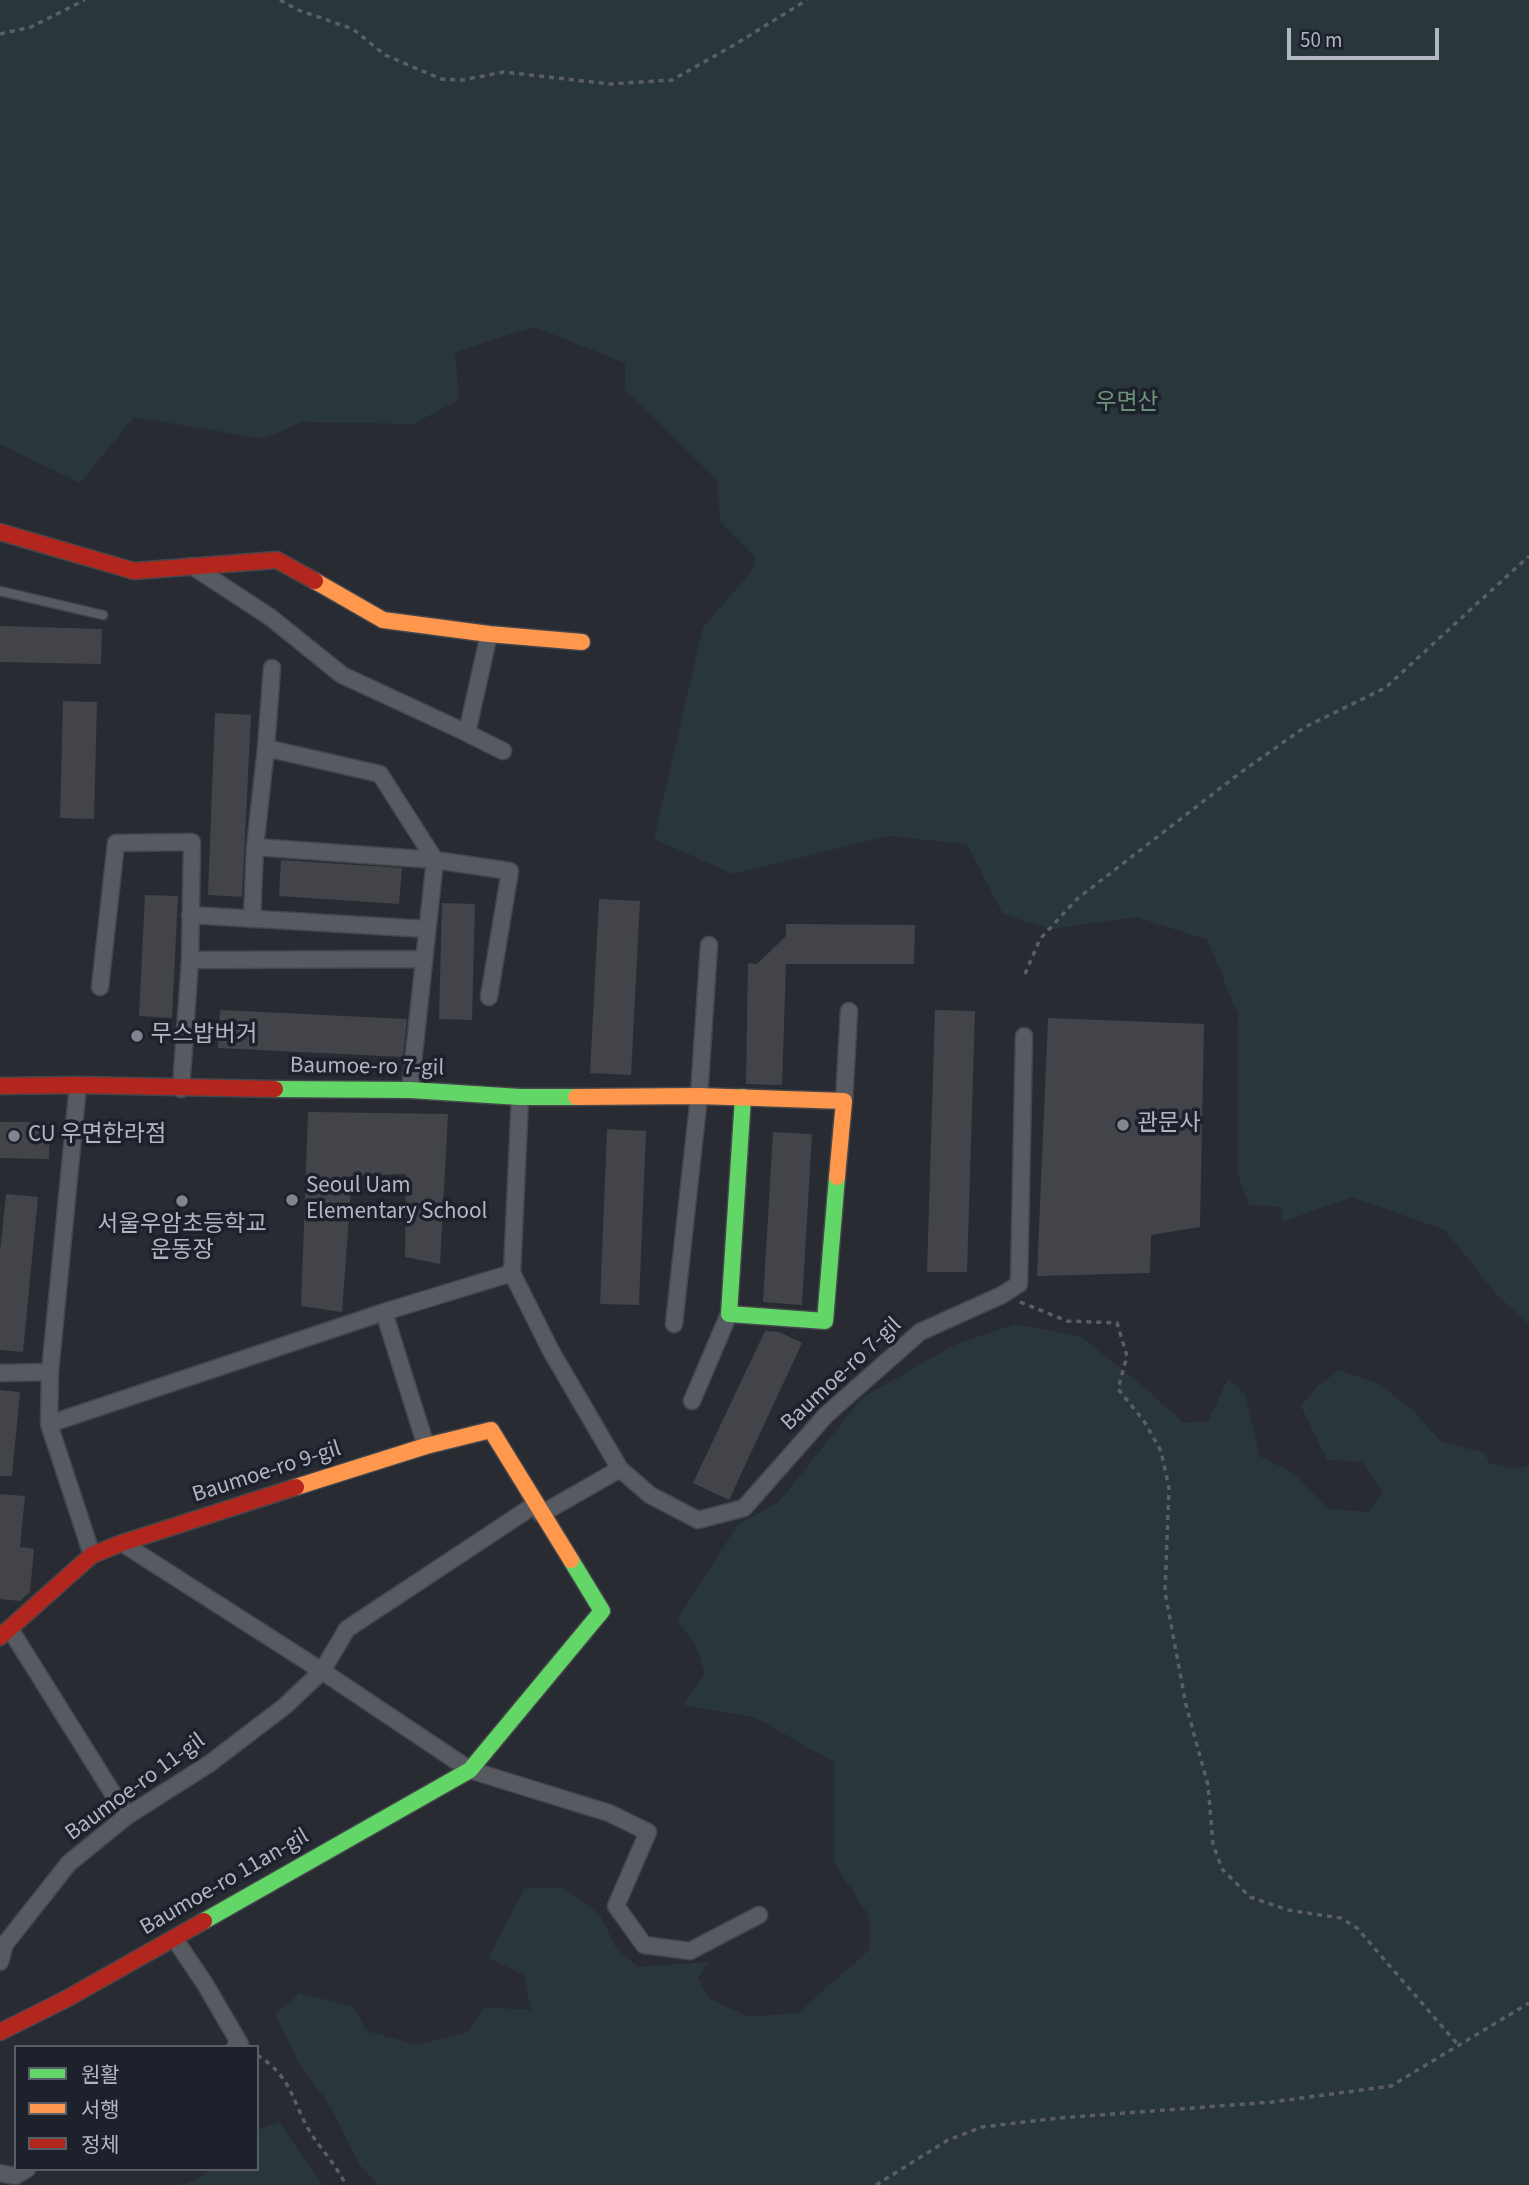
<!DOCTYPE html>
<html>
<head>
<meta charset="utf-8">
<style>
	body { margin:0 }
	#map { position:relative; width:1529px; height:2185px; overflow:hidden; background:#282b32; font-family:"Source Sans 3","Noto Sans KR",sans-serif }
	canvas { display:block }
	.legend { position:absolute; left:14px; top:2045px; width:245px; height:126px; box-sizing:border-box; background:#1c212b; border:2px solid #585d68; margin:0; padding:9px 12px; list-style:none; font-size:21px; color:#b2b6c3 }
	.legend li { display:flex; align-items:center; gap:14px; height:35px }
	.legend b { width:35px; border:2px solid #585d68 }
	.scale { position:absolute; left:1287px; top:28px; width:152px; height:32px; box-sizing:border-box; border:4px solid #b2b6c3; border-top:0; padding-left:9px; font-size:21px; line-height:24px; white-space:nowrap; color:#b2b6c3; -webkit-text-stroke:5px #1c212b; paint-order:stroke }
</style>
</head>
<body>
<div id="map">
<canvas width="1529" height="2185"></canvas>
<ul class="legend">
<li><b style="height:9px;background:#63d668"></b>원활</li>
<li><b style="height:9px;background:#ff974d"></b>서행</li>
<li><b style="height:9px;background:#b3261e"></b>정체</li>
</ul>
<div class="scale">50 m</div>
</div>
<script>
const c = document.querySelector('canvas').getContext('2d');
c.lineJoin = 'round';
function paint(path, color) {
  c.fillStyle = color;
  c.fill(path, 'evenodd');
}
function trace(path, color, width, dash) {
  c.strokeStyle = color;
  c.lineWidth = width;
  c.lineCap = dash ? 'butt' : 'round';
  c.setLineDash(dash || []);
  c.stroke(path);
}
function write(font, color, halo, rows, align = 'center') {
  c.font = font + ' "Source Sans 3","Noto Sans KR",sans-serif';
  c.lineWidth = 7;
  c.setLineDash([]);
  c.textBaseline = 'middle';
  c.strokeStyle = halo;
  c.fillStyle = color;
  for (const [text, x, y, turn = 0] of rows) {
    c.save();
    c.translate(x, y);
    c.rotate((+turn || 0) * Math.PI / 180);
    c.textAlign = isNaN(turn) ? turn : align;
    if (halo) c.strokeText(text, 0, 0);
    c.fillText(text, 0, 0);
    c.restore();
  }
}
paint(new Path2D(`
	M0,0H1529V1325L1497,1295L1445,1230L1352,1197L1282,1222V1207L1249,1205L1237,1171L1238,1015L1208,940L1136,917L1050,929L1003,914L967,844L888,836L733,874L654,839L703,627L753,570L756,557L720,521L717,480L625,390V363L534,327L455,352L459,400L413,424L302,422L264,439L134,417L80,483L0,444Z
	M1016,1324L1082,1337L1152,1394L1184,1423L1208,1421L1228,1379L1245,1394L1260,1456L1294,1473L1328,1509L1368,1512L1383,1492L1363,1462L1327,1460L1301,1406L1317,1386L1340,1370L1379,1384L1412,1410L1441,1441L1485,1453L1489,1463L1516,1469L1529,1465V2185H378L359,2164L331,2108L298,2061L275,2014L300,1993L353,2007L367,2031L418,2045L468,2032L485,2007L531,2010L524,1975L488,1958L525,1888H564L600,1915L616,1948L638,1967L709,1962L698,1978L710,1999L749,2017L798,2013L869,1950V1916L834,1863V1762L754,1717L683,1705L705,1674L696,1646L677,1620L738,1524L779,1502L862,1398L956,1344Z
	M279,2122L322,2185H182L196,2180L210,2169H257V2130Z`), '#2a373a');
paint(new Path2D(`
	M0,626L102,629L101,664L0,662Z
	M63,701L97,702L94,819L60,818Z
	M215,713L251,715L242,897L208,895Z
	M281,860L402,868L399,904L279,896Z
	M145,895L178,896L172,1018L139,1016Z
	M599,899L640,901L631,1075L590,1073Z
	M442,903L475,904L472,1020L439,1019Z
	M786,924L915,925L914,964H786L782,1085L746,1084L748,963L757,964L786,936Z
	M220,1010L407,1019L403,1057L218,1048Z
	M935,1010L975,1011L967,1272H927Z
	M1048,1018L1204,1024L1200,1227L1151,1235L1150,1273L1037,1276Z
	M308,1112L448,1114L440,1264L405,1257L406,1174L352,1176L342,1312L301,1306Z
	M0,1122H50L49,1159L0,1158Z
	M607,1129L646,1131L639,1305L600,1304Z
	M773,1132L812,1134L802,1305L763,1302Z
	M6,1194L38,1197L23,1352L0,1350V1252Z
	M765,1331L779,1332L802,1343L729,1500L693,1483Z
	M0,1390L20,1392L12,1476H0Z
	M0,1494L25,1496L20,1547L34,1549L30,1592L20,1601L0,1599Z`), '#42444a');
const lane = new Path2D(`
	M0,591L103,615`);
const street = new Path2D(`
	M192,566L270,617L342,675L467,733
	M489,634L467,733L503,751
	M266,748L380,774L435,860L255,847Z
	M266,748L272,668
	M190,915L427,929
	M252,919L255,847
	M100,987L116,843L192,842L190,960
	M78,1085L50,1372L49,1424L92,1555
	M181,1089L190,960L424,959
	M410,1090L435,860L510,871L489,997
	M520,1097L512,1273L551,1351L620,1469L650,1495L698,1520L744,1508L826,1415L920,1332L1002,1295L1019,1284L1024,1036
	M844,1101L849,1011
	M384,1312L426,1446
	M674,1324L699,1096L709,945
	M0,1373L50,1372
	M692,1401L729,1314
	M49,1424L384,1312L512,1273
	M541,1514L620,1469
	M122,1543L322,1671L470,1770L609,1813L648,1832L616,1906L644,1945L690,1951L759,1915
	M10,1629L127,1816
	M174,1938L205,1984L240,2044L235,2047
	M0,1962L5,1944L69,1863L127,1816L209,1764L285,1706L322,1671L347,1629L536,1504
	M0,2173L15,2176L27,2169`);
const fast = new Path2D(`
	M275,1089L410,1090L520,1097H576
	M743,1097L729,1314L825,1321L837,1177
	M204,1921L470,1770L602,1611L571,1560`);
const slow = new Path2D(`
	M315,581L383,620L489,634L582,642
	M576,1097L699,1096L844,1101L837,1177
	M296,1487L426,1446L491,1430L571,1560`);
const jam = new Path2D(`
	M0,532L134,571L277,560L315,581
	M0,1086L78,1085L275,1089
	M0,1637L92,1555L122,1543L296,1487
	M0,2032L68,1998L204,1921`);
trace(lane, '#44464b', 11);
trace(street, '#44464b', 19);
trace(fast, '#44464b', 19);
trace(slow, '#44464b', 19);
trace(jam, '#44464b', 19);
trace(new Path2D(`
	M280,0L298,10L353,29L385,55L441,79L462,80L504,72L610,84L672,80L734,45L807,0
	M0,34L31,27L85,0
	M1025,974L1040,939L1077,899L1240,773L1305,727L1385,688L1529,556
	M1020,1302L1067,1321L1117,1323L1127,1356L1118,1389L1144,1421L1161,1451L1169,1488L1165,1592L1186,1705L1208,1785L1213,1844L1222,1869L1250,1897L1288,1910L1341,1918L1357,1928L1459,2046
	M257,2055C294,2078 291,2102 312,2135C323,2151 337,2167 346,2185
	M876,2185L948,2140L982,2127L1059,2118L1272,2102L1391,2086L1529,2003`), '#5c5e64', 3.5, [5, 5]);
trace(lane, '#575a61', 8);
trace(street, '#575a61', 16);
trace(fast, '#63d668', 16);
trace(slow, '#ff974d', 16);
trace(jam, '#b3261e', 16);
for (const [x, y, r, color] of [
	[137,1036,7,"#828590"],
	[1123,1125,7,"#828590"],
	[14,1136,7,"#828590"],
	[292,1200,7,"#828590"],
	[182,1201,7,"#828590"]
]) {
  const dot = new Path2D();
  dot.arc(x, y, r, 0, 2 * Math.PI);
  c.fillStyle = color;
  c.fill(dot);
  trace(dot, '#1c212b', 2.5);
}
write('23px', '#6c9179', '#1c212b', [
	["우면산",1127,404]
]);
write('23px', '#b2b6c3', '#1c212b', [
	["무스밥버거",151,1036],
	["관문사",1137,1125],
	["CU 우면한라점",28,1136],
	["Seoul Uam",306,1187],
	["Elementary School",306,1213],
	["서울우암초등학교",182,1226,"center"],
	["운동장",182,1252,"center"]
], 'left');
write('23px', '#b2b6c3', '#1c212b', [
	["Baumoe-ro 7-gil",367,1068,1],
	["Baumoe-ro 7-gil",842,1375,-43],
	["Baumoe-ro 9-gil",267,1473,-18],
	["Baumoe-ro 11-gil",136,1788,-36],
	["Baumoe-ro 11an-gil",225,1883,-30]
]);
</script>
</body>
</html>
